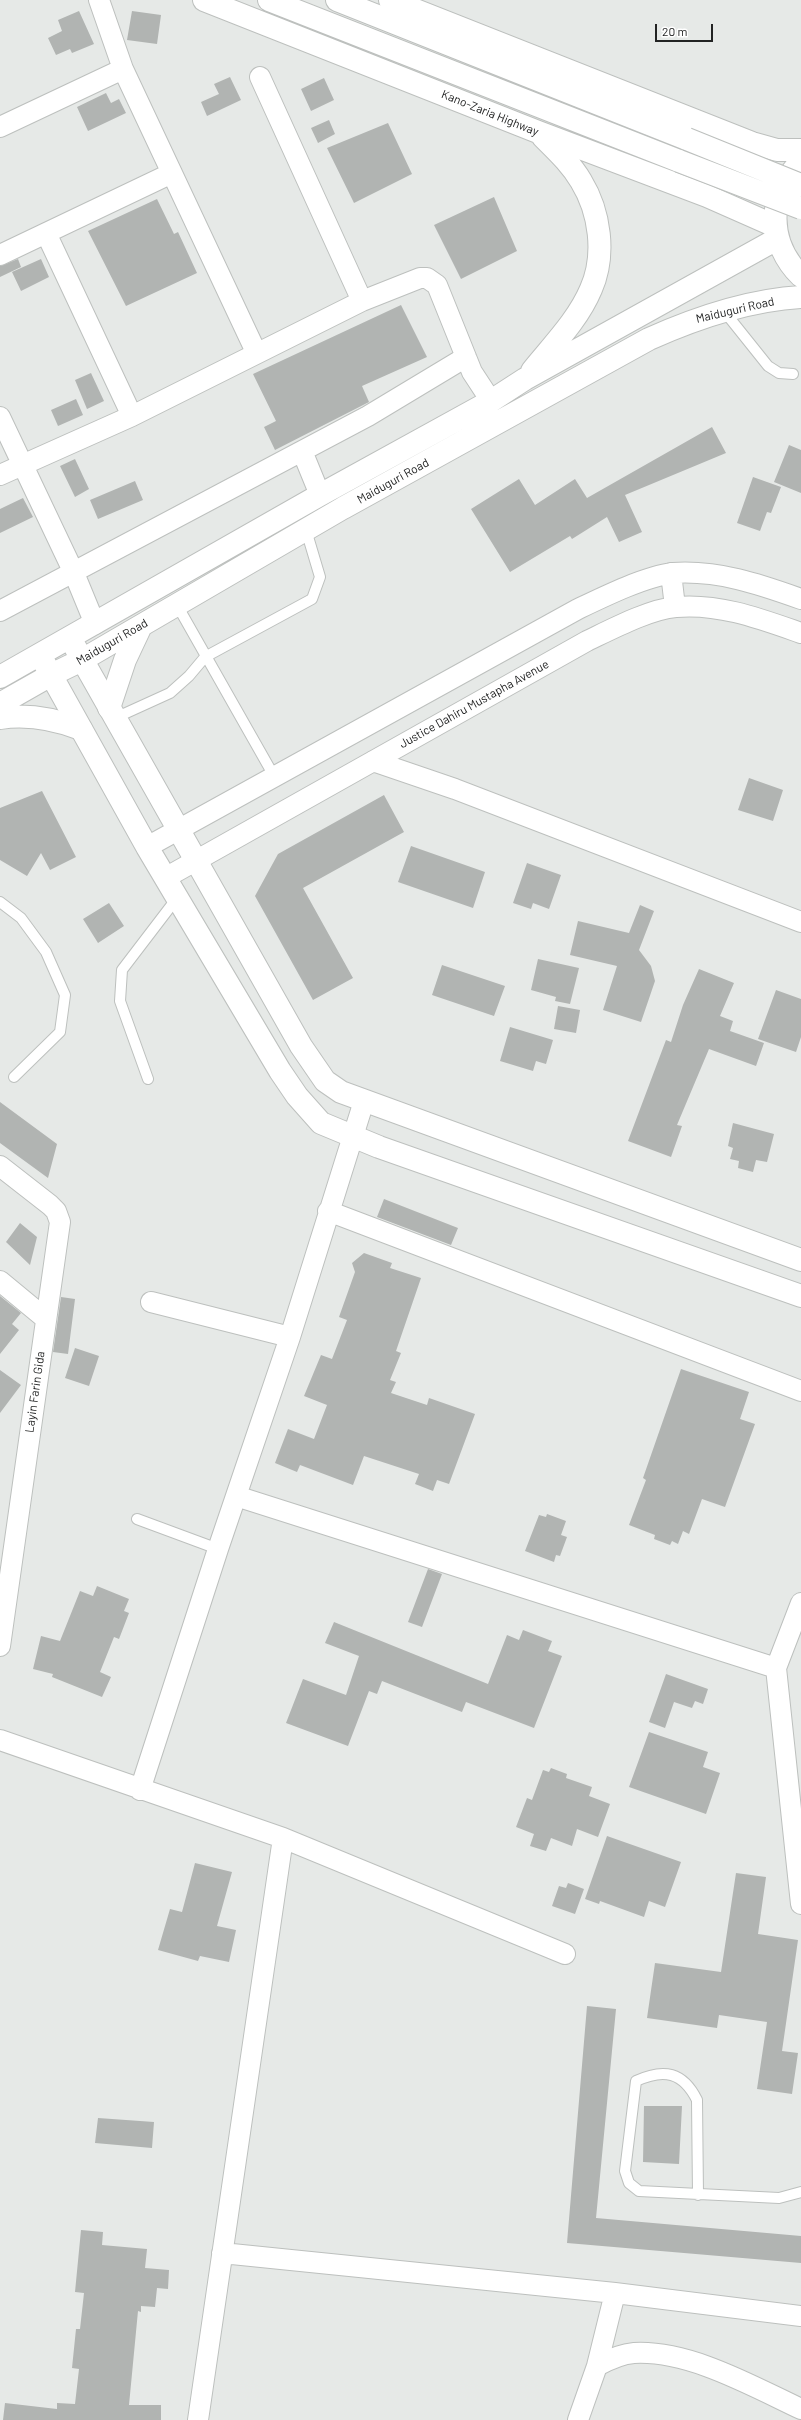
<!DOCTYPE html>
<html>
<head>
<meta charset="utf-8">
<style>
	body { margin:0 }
	#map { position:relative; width:801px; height:2420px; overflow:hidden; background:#e6e9e7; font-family:Barlow,sans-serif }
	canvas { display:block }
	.scale { position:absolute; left:655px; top:24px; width:58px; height:18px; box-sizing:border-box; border:2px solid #222323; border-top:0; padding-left:5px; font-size:12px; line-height:14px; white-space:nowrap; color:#222323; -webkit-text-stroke:3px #fff; paint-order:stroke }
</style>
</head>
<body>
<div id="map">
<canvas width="801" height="2420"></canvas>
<div class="scale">20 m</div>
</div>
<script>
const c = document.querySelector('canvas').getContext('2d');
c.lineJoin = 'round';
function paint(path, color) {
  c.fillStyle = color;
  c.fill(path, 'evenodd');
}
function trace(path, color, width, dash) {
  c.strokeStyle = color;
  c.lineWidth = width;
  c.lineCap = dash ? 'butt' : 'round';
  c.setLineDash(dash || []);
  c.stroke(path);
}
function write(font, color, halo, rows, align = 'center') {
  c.font = font + ' Barlow,sans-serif';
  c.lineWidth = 3;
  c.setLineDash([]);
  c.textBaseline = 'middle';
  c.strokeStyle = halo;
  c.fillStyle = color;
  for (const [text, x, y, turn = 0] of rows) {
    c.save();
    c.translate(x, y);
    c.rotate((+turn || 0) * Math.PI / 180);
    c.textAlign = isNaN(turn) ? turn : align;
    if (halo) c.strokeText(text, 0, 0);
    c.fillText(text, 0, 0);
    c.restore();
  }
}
paint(new Path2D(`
	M79,11L94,44L72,53L70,49L56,55L48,38L62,31L58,20Z
	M132,11L161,15L157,44L127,40Z
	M230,77L241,100L207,116L201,102L219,94L214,84Z
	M324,78L334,100L311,111L301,89Z
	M106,93L111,103L119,99L126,113L88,131L77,107Z
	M329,120L335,134L318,143L311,128Z
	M388,123L412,174L354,203L327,148Z
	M494,197L517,251L461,279L434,225Z
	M157,199L174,234L178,232L197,273L126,306L88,231Z
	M18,259L21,267L0,277V266Z
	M41,259L49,277L21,291L12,272Z
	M401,305L427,357L362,386L369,402L275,450L264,427L276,421L253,374Z
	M91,373L104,401L87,409L75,380Z
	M76,399L83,415L58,426L51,410Z
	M712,427L726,453L625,495L642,532L619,542L607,517L572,539L570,536L510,572L471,509L519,479L535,505L575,479L587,498Z
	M789,445L801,450V493L774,482Z
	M75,459L89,489L75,497L60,466Z
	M753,477L781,487L771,513L767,512L760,531L737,523Z
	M135,481L143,500L98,519L90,500Z
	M23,498L33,517L0,533V509Z
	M749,778L783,790L773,821L738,810Z
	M42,791L76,857L50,870L41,853L27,876L0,860V808Z
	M384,795L404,832L303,888L353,978L313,1000L255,896L278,854Z
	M411,846L485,872L473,908L398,882Z
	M527,863L561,875L549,909L533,903L531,909L513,903Z
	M109,903L124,926L98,943L83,919Z
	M640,905L654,911L639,950L651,966L655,981L641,1022L603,1010L617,966L570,955L578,921L629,933Z
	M538,959L579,968L570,1004L555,1001L556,997L531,990Z
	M442,965L505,986L494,1016L432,995Z
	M699,969L734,983L720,1016L733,1021L730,1031L764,1043L756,1066L709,1049L677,1125L682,1126L671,1157L628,1141L666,1040L671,1042L683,1005Z
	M776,990L801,999V1037L796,1052L758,1039Z
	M558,1006L580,1010L576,1033L554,1029Z
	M510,1027L553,1040L546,1064L536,1061L533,1071L500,1061Z
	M0,1102L57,1144L48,1178L0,1143Z
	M733,1123L774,1134L767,1162L756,1160L753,1172L738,1168L739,1161L730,1159L733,1148L728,1146Z
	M384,1199L458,1228L451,1245L377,1217Z
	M20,1223L37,1237L30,1265L6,1242Z
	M364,1253L392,1263L390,1268L421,1278L396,1351L401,1353L390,1380L396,1382L391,1393L427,1405L429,1398L475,1414L449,1484L437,1480L433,1491L415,1484L419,1474L364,1456L353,1485L300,1465L297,1472L275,1463L288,1429L314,1439L327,1405L304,1396L321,1355L332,1359L347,1320L339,1317L355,1272L352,1263Z
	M0,1296L21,1313L12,1324L19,1330L0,1354Z
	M61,1297L75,1299L68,1354L53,1352Z
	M75,1348L99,1356L89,1386L65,1378Z
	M681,1369L749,1392L740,1419L755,1424L725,1507L702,1499L689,1534L683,1531L678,1544L672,1541L670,1545L654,1539L655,1535L629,1525L646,1480L643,1478Z
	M0,1370L21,1385L0,1413Z
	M547,1514L566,1521L561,1535L567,1537L560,1556L556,1555L554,1562L525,1551L539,1515L546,1517Z
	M428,1569L442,1574L422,1627L408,1622Z
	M97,1586L129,1599L124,1611L129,1613L119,1639L114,1637L100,1672L111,1677L102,1697L52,1677L53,1674L33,1669L41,1636L60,1641L80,1591L93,1596Z
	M334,1622L488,1684L507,1635L519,1640L523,1630L552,1641L548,1651L562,1656L534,1728L466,1702L462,1712L382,1681L377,1694L369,1691L348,1746L286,1723L303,1679L346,1695L359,1656L325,1643Z
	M666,1674L708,1689L703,1704L695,1701L692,1708L674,1702L665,1728L649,1722Z
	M649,1732L708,1752L703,1767L720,1773L706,1814L629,1787Z
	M551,1768L567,1774L566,1778L592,1787L589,1796L610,1804L598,1837L577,1829L572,1846L551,1838L546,1851L530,1846L534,1834L516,1827L527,1798L532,1800L543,1770L549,1772Z
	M607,1836L681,1862L665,1907L649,1901L644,1917L600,1901L599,1904L585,1899Z
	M195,1863L232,1872L217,1926L236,1930L229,1962L200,1956L198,1961L158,1950L170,1909L182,1912Z
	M736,1873L766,1877L758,1934L798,1940L782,2051L798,2053L792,2094L757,2089L767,2022L719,2015L717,2028L647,2018L655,1963L721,1972Z
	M568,1883L584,1889L575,1914L552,1906L559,1886L566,1888Z
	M587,2006L616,2009L596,2218L801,2236V2263L567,2243Z
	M644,2106H682L679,2164L643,2162Z
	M98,2118L154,2122L152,2148L95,2143Z
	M81,2230L103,2232L102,2245L147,2249L145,2268L169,2270L168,2289L157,2288L155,2307L141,2306V2312L138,2311L129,2405H161V2420H3L5,2403L57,2409V2403L75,2404L79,2369L72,2368L76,2329H80L84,2293L75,2292Z`), '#b1b4b2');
const lane = new Path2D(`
	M724,311L768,366L779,373L793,374
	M177,605L274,776
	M115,718L170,693L189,676L205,657L312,599L320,577L306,530
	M0,902L21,918L46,952L65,995L60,1032L14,1077
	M148,1079L120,1001L122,970L177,898
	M137,1519L218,1549
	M698,2195L697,2100C683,2072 664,2068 636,2081L625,2171L629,2183L639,2191L779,2198L801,2192`);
const street = new Path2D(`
	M99,0L123,69L256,352
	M260,77L362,301
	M0,127L123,69
	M46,233L132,416
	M0,255L172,173
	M0,417L74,573L95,624
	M302,451L320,495
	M0,475L132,416L362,301L420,278H427L437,285L472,372L491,401
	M671,573L675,607
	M0,611L368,416L466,357
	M373,761L455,789L801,922
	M147,847L578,609C603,597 646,576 673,573C718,570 759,584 801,599
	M165,878L587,641C612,629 650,609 676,607C719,603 761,619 801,633
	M0,1166L50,1205L56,1211L60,1222L0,1646
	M328,1211L801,1391
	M0,1281L46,1319
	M151,1302L290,1337
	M236,1496L776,1668L801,1603
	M776,1668L801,1904
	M0,1740L283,1838L565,1954
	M140,1790L218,1549L290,1337L364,1101
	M222,2253L615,2293L801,2316
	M597,2366L615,2293
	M198,2420L283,1838
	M578,2420L597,2366C608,2360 621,2354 634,2353C689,2350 752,2386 801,2409`);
const secondary = new Path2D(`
	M70,638L301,1046L325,1081L341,1092L801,1260
	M40,655L147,847L280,1071L297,1096L321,1123L379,1147L801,1296`);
const highway = new Path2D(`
	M204,0L538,132L707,196L775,226
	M269,0L679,161
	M337,0L687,139
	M390,0L752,143L777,150H801
	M801,162C766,194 768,244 801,276
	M532,371C552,346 578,320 591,289C606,255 600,212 581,181C571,164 557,151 543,137
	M0,677L320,495L491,401L525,379L777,239
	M0,704L51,675L82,660L343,508L649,339C696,318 749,300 801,297
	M109,708L125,660L141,626
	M0,718C27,714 55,719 81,729`);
trace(lane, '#bdc0be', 12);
trace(street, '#bdc0be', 22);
trace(secondary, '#bdc0be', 24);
trace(highway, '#bdc0be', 24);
trace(lane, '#fff', 10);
trace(street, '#fff', 20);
trace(secondary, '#fff', 22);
trace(highway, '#fff', 22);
const highwayBridge = new Path2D(`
	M687,139L801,185
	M679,161L801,208`);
trace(highwayBridge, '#bdc0be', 24, []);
trace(highwayBridge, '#fff', 22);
write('12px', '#222323', '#fff', [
	["Kano-Zaria Highway",490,113,22],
	["Maiduguri Road",735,310,-13],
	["Maiduguri Road",393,481,-29],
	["Maiduguri Road",112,642,-30],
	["Justice Dahiru Mustapha Avenue",474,704,-29],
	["Layin Farin Gida",35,1392,-82]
]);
</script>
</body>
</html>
